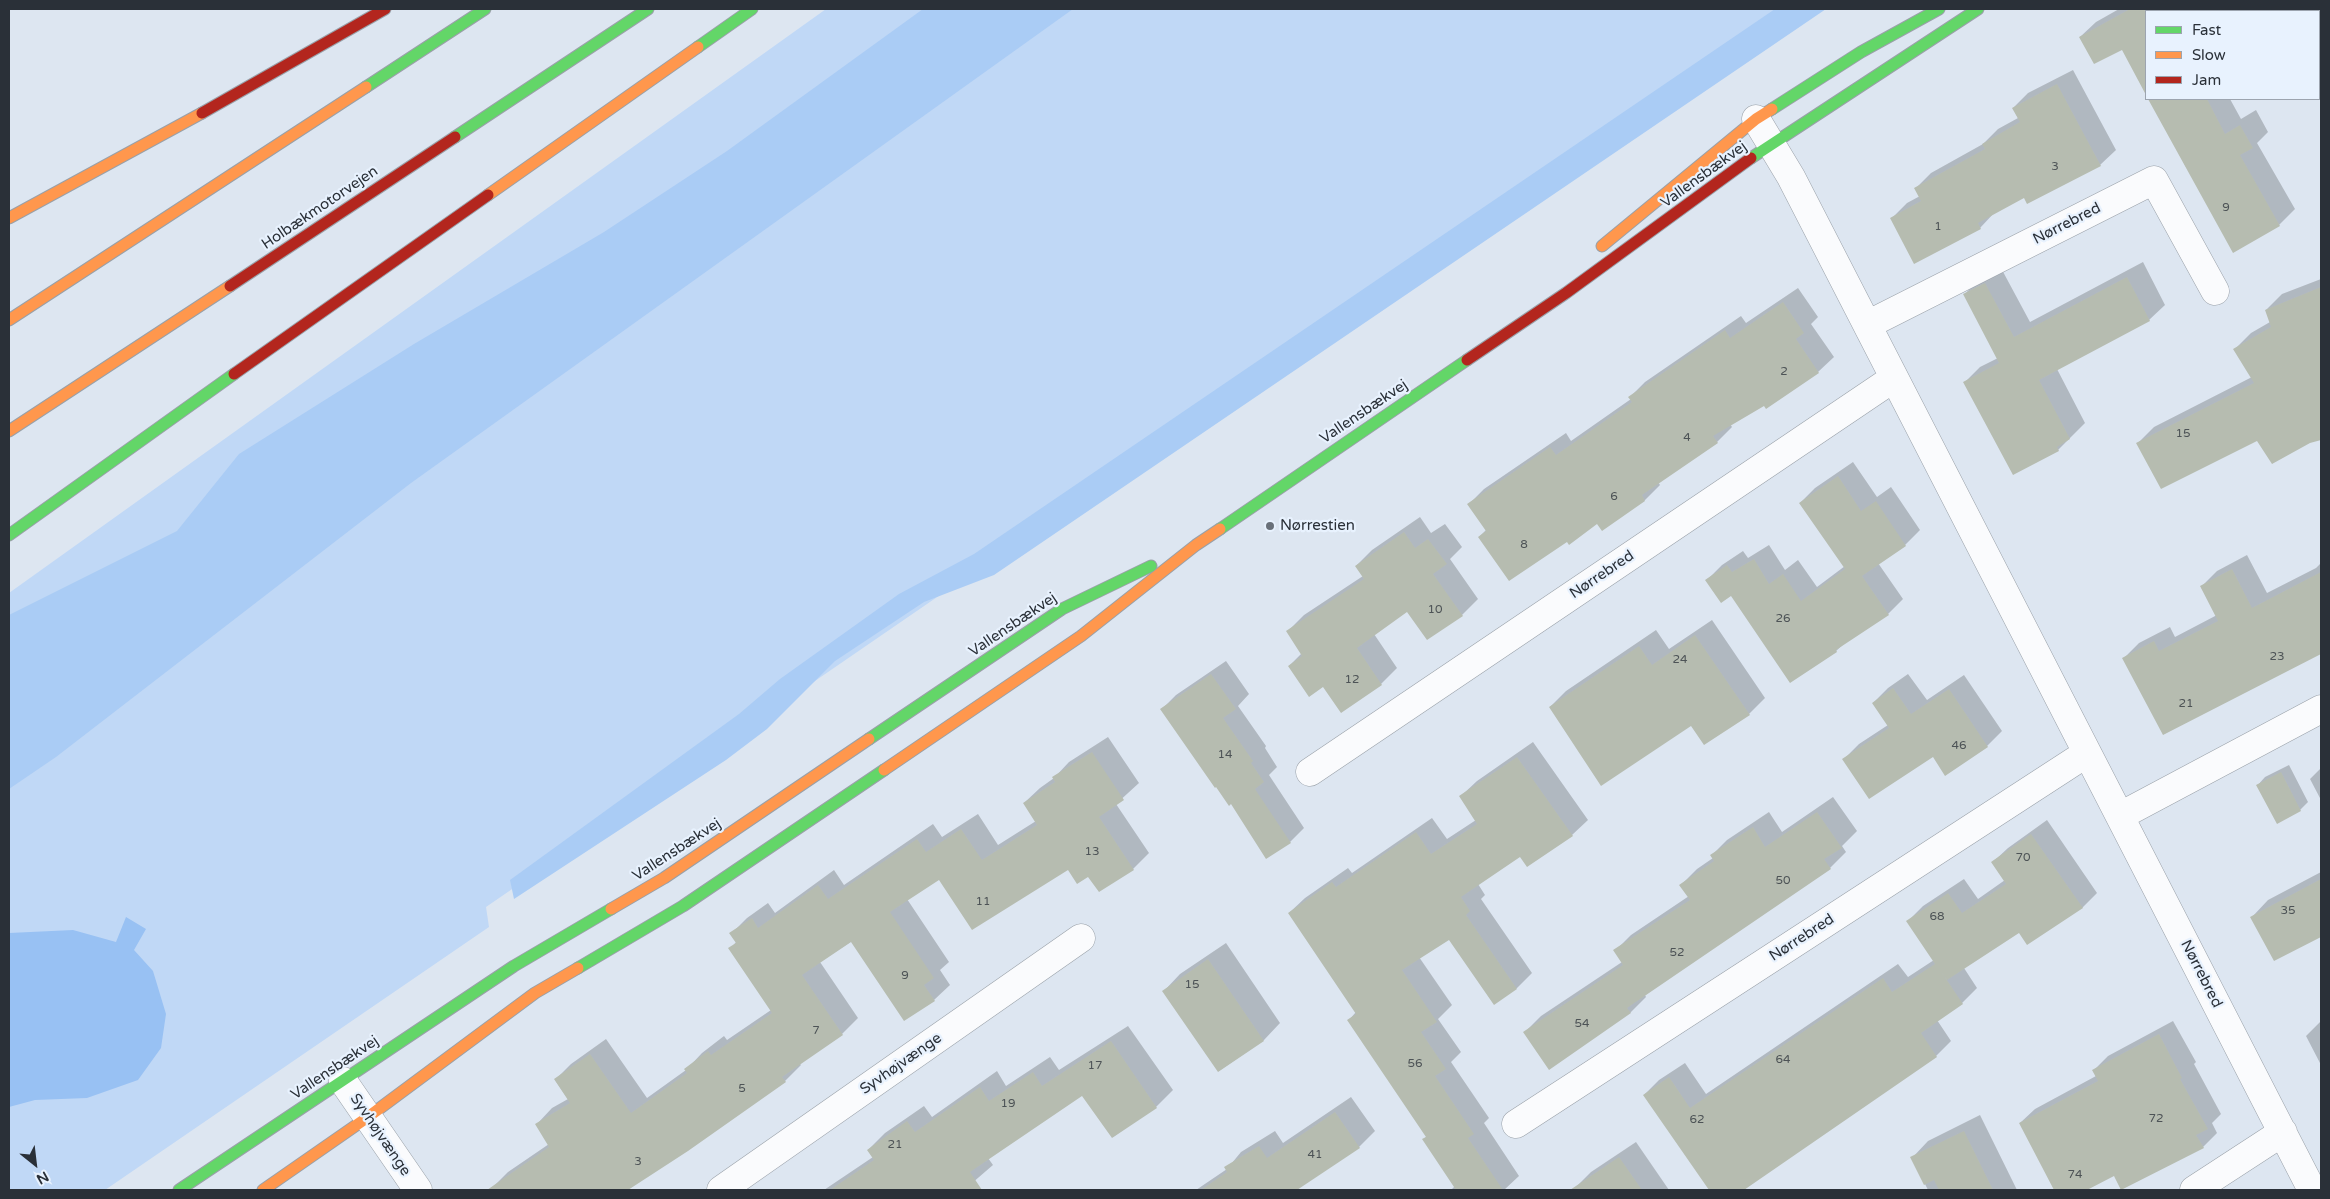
<!DOCTYPE html>
<html>
<head>
<meta charset="utf-8">
<style>
	body { margin:0 }
	#map { position:relative; width:2330px; height:1199px; overflow:hidden; background:#dde6f1; font-family:"Varela Round",sans-serif }
	canvas { display:block }
	.frame { position:absolute; inset:0; border:10px solid #2a3038; pointer-events:none }
	.legend { position:absolute; left:2145px; top:10px; width:175px; height:90px; box-sizing:border-box; background:#e8f2fe; border:1px solid #9ca4af; margin:0; padding:6px 9px; list-style:none; font-size:15px; color:#2a3038 }
	.legend li { display:flex; align-items:center; gap:10px; height:25px }
	.legend b { width:25px; border:1px solid #9ca4af }
	.north { position:absolute; left:10px; top:1139px; width:50px; height:50px; -webkit-text-stroke:4px #e8f2fe; paint-order:stroke; rotate:151deg; font-size:14px; font-weight:700; line-height:20px; text-align:center; color:#2a3038 }
	.north::after { content:''; display:block; margin:auto; width:18px; height:22px; background:#2a3038; clip-path:polygon(50% 0,100% 100%,50% 72%,0 100%) }
</style>
</head>
<body>
<div id="map">
<canvas width="2330" height="1199"></canvas>
<div class="frame"></div>
<ul class="legend">
<li><b style="height:6px;background:#63d668"></b>Fast</li>
<li><b style="height:6px;background:#ff974d"></b>Slow</li>
<li><b style="height:6px;background:#b3261e"></b>Jam</li>
</ul>
<div class="north">N</div>
</div>
<script>
const c = document.querySelector('canvas').getContext('2d');
c.lineJoin = 'round';
function paint(path, color) {
  c.fillStyle = color;
  c.fill(path, 'evenodd');
}
function trace(path, color, width, dash) {
  c.strokeStyle = color;
  c.lineWidth = width;
  c.lineCap = dash ? 'butt' : 'round';
  c.setLineDash(dash || []);
  c.stroke(path);
}
function write(font, color, halo, rows, align = 'center') {
  c.font = font + ' "Varela Round",sans-serif';
  c.lineWidth = 4.5;
  c.setLineDash([]);
  c.textBaseline = 'middle';
  c.strokeStyle = halo;
  c.fillStyle = color;
  for (const [text, x, y, turn = 0] of rows) {
    c.save();
    c.translate(x, y);
    c.rotate((+turn || 0) * Math.PI / 180);
    c.textAlign = isNaN(turn) ? turn : align;
    if (halo) c.strokeText(text, 0, 0);
    c.fillText(text, 0, 0);
    c.restore();
  }
}
paint(new Path2D(`
	M826,9H1793L486,907L489,927L105,1190H9V593Z`), '#c0d8f6');
paint(new Path2D(`
	M923,9H1073L411,483L56,757L9,789V615L177,531L239,454L414,344L604,232L727,151Z
	M1775,9H1826L994,575L924,602L835,661L767,729L726,760L514,899L510,880L739,714L780,679L899,594L974,554Z`), '#aaccf5');
paint(new Path2D(`
	M126,917L146,929L134,950L153,971L166,1014L161,1048L138,1080L87,1098L35,1100L9,1107V933L73,930L116,942Z`), '#98c1f3');
paint(new Path2D(`
	M2119,9H2218L2213,11H2146V92L2123,48L2080,37L2096,22Z
	M2073,70L2116,150L2100,165L2028,202L2024,196L1995,212L1980,228L1892,218L1907,203L1920,196L1916,188L1931,173L1983,144L1998,129L2018,118L2013,108L2028,93Z
	M2150,99H2230L2241,119L2256,110L2268,132L2257,143L2295,209L2279,225L2186,167Z
	M2143,262L2165,305L2149,320L2057,369L2085,423L2058,450L1965,382L1980,367L1998,358L1965,294L1980,278L2001,268L2030,322Z
	M2321,279V439L2310,442L2258,439L2138,443L2154,427L2252,377L2235,349L2251,333L2270,322L2266,310L2282,294Z
	M1798,288L1818,317L1811,324L1834,357L1818,372L1767,407L1765,404L1730,424L1732,427L1717,442L1658,482L1660,485L1645,500L1602,529L1598,523L1568,540L1479,537L1486,530L1469,504L1484,489L1566,433L1571,441L1631,399L1630,397L1645,382L1741,316L1746,323Z
	M1853,462L1877,497L1891,487L1920,530L1905,545L1878,563L1903,599L1888,614L1847,641L1836,651L1707,580L1722,565L1743,551L1748,558L1769,545L1785,570L1798,560L1817,587L1845,566L1800,503L1815,488Z
	M1420,517L1431,533L1445,524L1462,547L1450,559L1478,599L1462,615L1408,610L1374,634L1397,668L1381,684L1324,686L1289,666L1302,653L1288,631L1304,615L1363,576L1356,566L1372,550Z
	M2247,555L2267,593L2316,568L2321,563V652L2164,734L2124,658L2139,643L2170,627L2175,637L2217,615L2201,587L2217,571Z
	M1712,620L1765,698L1749,714L1704,744L1692,725L1550,707L1566,691L1656,630L1669,649Z
	M1226,661L1249,694L1238,706L1266,746L1265,748L1277,767L1269,775L1304,828L1290,842L1232,803L1162,709L1176,695Z
	M1908,674L1927,700L1964,675L2002,731L1987,746L1933,756L1844,759L1859,744L1888,725L1873,703L1888,688Z
	M1108,737L1139,783L1116,804L1149,853L1133,869L1089,875L1068,868L939,878L907,899L949,962L940,970L950,985L934,1000L852,941L820,962L858,1018L842,1034L799,1063L801,1065L785,1081L609,1190H493L492,1188L508,1172L549,1144L537,1124L552,1108L568,1099L555,1080L571,1064L606,1039L647,1098L686,1070L702,1053L724,1036L727,1040L771,1010L730,949L737,941L731,934L747,918L768,903L775,913L834,870L844,885L933,824L942,837L978,814L998,845L1036,821L1024,803L1040,788L1054,778L1069,762Z
	M1533,742L1588,820L1572,835L1520,855L1478,884L1485,895L1481,899L1532,973L1517,988L1494,1004L1449,938L1419,957L1452,1005L1438,1019L1461,1052L1451,1062L1489,1118L1484,1123L1519,1176L1504,1190H1451L1455,1186L1424,1139L1427,1136L1349,1020L1356,1012L1289,913L1305,898L1348,868L1352,873L1432,818L1447,839L1476,820L1461,796L1477,781Z
	M2289,765L2308,802L2300,810L2257,786L2265,777Z
	M2321,768V800L2310,779Z
	M1833,797L1857,831L1842,846L1846,852L1830,868L1645,995L1646,997L1630,1013L1525,1032L1541,1016L1622,962L1615,951L1631,935L1689,896L1681,885L1697,869L1713,858L1711,856L1727,840L1769,812L1782,832Z
	M2047,820L2097,893L2082,908L2019,931L1964,968L1977,988L1962,1003L1937,1020L1951,1041L1936,1056L1745,1188L1746,1190H1710L1644,1095L1659,1080L1685,1063L1706,1094L1898,964L1908,977L1934,960L1908,921L1923,906L1964,879L1978,899L2005,880L1993,862L2008,848Z
	M2321,872V936L2275,959L2252,917L2268,900Z
	M1226,943L1280,1023L1264,1040L1219,1071L1164,991L1180,974Z
	M2173,1021L2196,1062L2194,1064L2221,1114L2212,1123L2217,1133L2203,1147L2114,1175L2084,1190H2055L2020,1123L2035,1109L2096,1076L2093,1071L2108,1056Z
	M2321,1021V1065L2306,1036Z
	M1128,1026L1173,1090L1156,1107L1113,1137L1082,1094L988,1158L993,1165L964,1190H824L873,1157L868,1150L885,1133L924,1106L932,1117L997,1071L1006,1086L1050,1057L1059,1070Z
	M1351,1097L1375,1131L1359,1147L1294,1190H1196L1227,1169L1241,1152L1275,1131L1283,1143Z
	M1980,1115L2017,1190H1928L1912,1158L1928,1141Z
	M1636,1142L1669,1190H1576L1575,1188L1591,1172Z`), '#0003');
paint(new Path2D(`
	M2130,9H2146V95L2122,50L2094,64L2079,37Z
	M2057,84L2101,166L2027,204L2024,198L1978,223L1981,229L1914,264L1890,218L1921,201L1914,188L1985,149L1982,144L2020,122L2012,108Z
	M2148,99H2207L2225,134L2240,125L2253,148L2240,155L2280,226L2233,253Z
	M2127,277L2150,321L2039,380L2070,439L2057,447L2059,451L2013,475L1963,382L1999,363L1963,294L1985,283L2014,337Z
	M2321,287V440L2310,443L2272,464L2257,441L2161,489L2136,443L2254,383L2233,349L2271,327L2265,310Z
	M1783,302L1804,333L1796,339L1819,373L1766,409L1764,406L1713,436L1718,443L1642,495L1645,501L1602,531L1597,524L1569,545L1567,542L1509,581L1478,537L1486,531L1467,504L1550,447L1556,455L1632,402L1628,397L1725,330L1730,338Z
	M1838,476L1861,511L1876,501L1906,546L1862,576L1889,615L1836,650L1837,652L1790,683L1731,596L1721,603L1705,580L1727,565L1732,572L1754,559L1769,584L1783,574L1801,601L1845,569L1799,503Z
	M1404,532L1415,548L1428,539L1447,564L1433,574L1463,616L1427,640L1407,612L1357,648L1382,685L1341,713L1323,687L1309,697L1288,666L1302,656L1286,631L1364,579L1355,566Z
	M2232,569L2252,608L2321,572V654L2163,735L2122,658L2154,641L2159,651L2218,621L2200,586Z
	M1695,635L1750,715L1704,745L1691,726L1601,786L1549,707L1639,646L1652,665Z
	M1211,674L1236,709L1223,718L1253,761L1251,763L1264,782L1255,789L1291,843L1266,859L1231,804L1229,806L1216,787L1215,788L1160,709Z
	M1893,688L1911,714L1949,689L1988,747L1945,776L1933,757L1869,799L1842,759L1889,728L1872,703Z
	M1092,752L1124,800L1099,817L1134,870L1099,892L1088,877L1077,884L1068,870L972,930L939,880L890,912L934,978L924,985L935,1001L904,1021L851,942L802,975L843,1035L782,1077L786,1082L688,1151L628,1190H487L549,1147L535,1124L570,1103L554,1079L590,1054L631,1113L687,1073L684,1069L708,1051L711,1055L772,1013L728,948L736,943L729,933L752,918L758,928L818,885L828,899L917,839L926,852L961,829L982,860L1037,825L1023,803L1055,782L1052,777Z
	M1517,757L1573,836L1527,867L1520,857L1461,897L1470,911L1466,915L1517,989L1494,1005L1449,940L1402,970L1437,1022L1421,1032L1446,1069L1435,1076L1474,1134L1468,1138L1503,1190H1456L1422,1139L1426,1137L1347,1020L1356,1014L1288,913L1332,882L1336,887L1416,832L1431,854L1477,824L1459,796Z
	M2281,772L2301,811L2277,824L2256,785Z
	M1817,812L1842,848L1824,859L1831,869L1627,1008L1631,1013L1549,1070L1523,1032L1623,965L1613,950L1690,900L1679,885L1714,861L1710,855L1753,827L1765,847Z
	M2031,834L2083,908L2027,945L2019,933L1947,980L1940,970L1963,1004L1921,1033L1937,1057L1744,1190H1709L1643,1095L1669,1077L1690,1108L1883,978L1892,992L1935,964L1906,921L1948,893L1962,913L2006,884L1991,862Z
	M2321,879V937L2274,961L2250,917Z
	M1208,959L1264,1041L1218,1072L1162,991Z
	M2159,1034L2182,1078L2180,1079L2208,1129L2196,1135L2204,1148L2121,1190L2114,1176L2087,1190H2054L2019,1123L2098,1081L2092,1070Z
	M1111,1041L1157,1108L1112,1138L1082,1096L970,1172L982,1190H830L874,1160L867,1150L907,1121L915,1132L980,1087L989,1101L1033,1072L1042,1086Z
	M1335,1112L1360,1148L1297,1190H1201L1227,1172L1224,1167L1259,1146L1267,1158Z
	M1964,1131L1993,1190H1939L1934,1180L1924,1185L1910,1157Z
	M1619,1157L1642,1190H1570Z`), '#b6bcb0');
const street = new Path2D(`
	M1756,119L1791,177L2312,1190
	M1867,325L2154,180L2215,291
	M1310,772L1894,378
	M2120,816L2321,709
	M343,1081L418,1190
	M1516,1124L2087,753
	M721,1190L1081,938
	M2194,1190L2283,1132`);
const fast = new Path2D(`
	M698,47L752,9
	M366,87L485,9
	M1772,109L1861,52L1939,9
	M455,137L648,9
	M1751,158L1978,9
	M1220,529L1467,360
	M9,535L234,374
	M869,739L1062,609L1151,566
	M578,968L683,906L884,770
	M179,1190L514,966L611,909`);
const slow = new Path2D(`
	M488,195L698,47
	M9,218L202,113
	M1602,246L1756,119L1772,109
	M9,320L366,87
	M9,431L230,286
	M884,770L1081,636L1196,545L1220,529
	M611,909L664,878L869,739
	M263,1190L368,1117L535,993L578,968`);
const jam = new Path2D(`
	M202,113L385,9
	M230,286L455,137
	M1467,360L1566,293L1751,158
	M234,374L488,195`);
trace(street, '#99a0a8', 29);
trace(fast, '#99a0a8', 13);
trace(slow, '#99a0a8', 13);
trace(jam, '#99a0a8', 13);
trace(street, '#fafbfd', 28);
trace(fast, '#63d668', 11);
trace(slow, '#ff974d', 11);
trace(jam, '#b3261e', 11);
for (const [x, y, r, color] of [
	[1270,526,5,"#697079"]
]) {
  const dot = new Path2D();
  dot.arc(x, y, r, 0, 2 * Math.PI);
  c.fillStyle = color;
  c.fill(dot);
  trace(dot, '#e8f2fe', 2);
}
write('12px', '#4d5356', null, [
	["3",2055,167],
	["9",2226,208],
	["1",1938,227],
	["2",1784,372],
	["15",2183,434],
	["4",1687,438],
	["6",1614,497],
	["8",1524,545],
	["10",1435,610],
	["26",1783,619],
	["23",2277,657],
	["24",1680,660],
	["12",1352,680],
	["21",2186,704],
	["46",1959,746],
	["14",1225,755],
	["13",1092,852],
	["70",2023,858],
	["50",1783,881],
	["11",983,902],
	["35",2288,911],
	["68",1937,917],
	["52",1677,953],
	["9",905,976],
	["15",1192,985],
	["54",1582,1024],
	["7",816,1031],
	["64",1783,1060],
	["56",1415,1064],
	["17",1095,1066],
	["5",742,1089],
	["19",1008,1104],
	["72",2156,1119],
	["62",1697,1120],
	["21",895,1145],
	["41",1315,1155],
	["3",638,1162],
	["74",2075,1175]
]);
write('15px', '#2a3038', '#e8f2fe', [
	["Vallensbækvej",1704,175,-36],
	["Holbækmotorvejen",320,208,-34],
	["Nørrebred",2067,224,-27],
	["Vallensbækvej",1364,412,-34],
	["Nørrebred",1602,575,-34],
	["Vallensbækvej",1013,625,-34],
	["Vallensbækvej",677,850,-33],
	["Nørrebred",1802,938,-33],
	["Nørrebred",2201,974,63],
	["Syvhøjvænge",901,1064,-35],
	["Vallensbækvej",335,1068,-34],
	["Syvhøjvænge",380,1135,56]
]);
write('15px', '#2a3038', '#e8f2fe', [
	["Nørrestien",1280,526]
], 'left');
</script>
</body>
</html>
